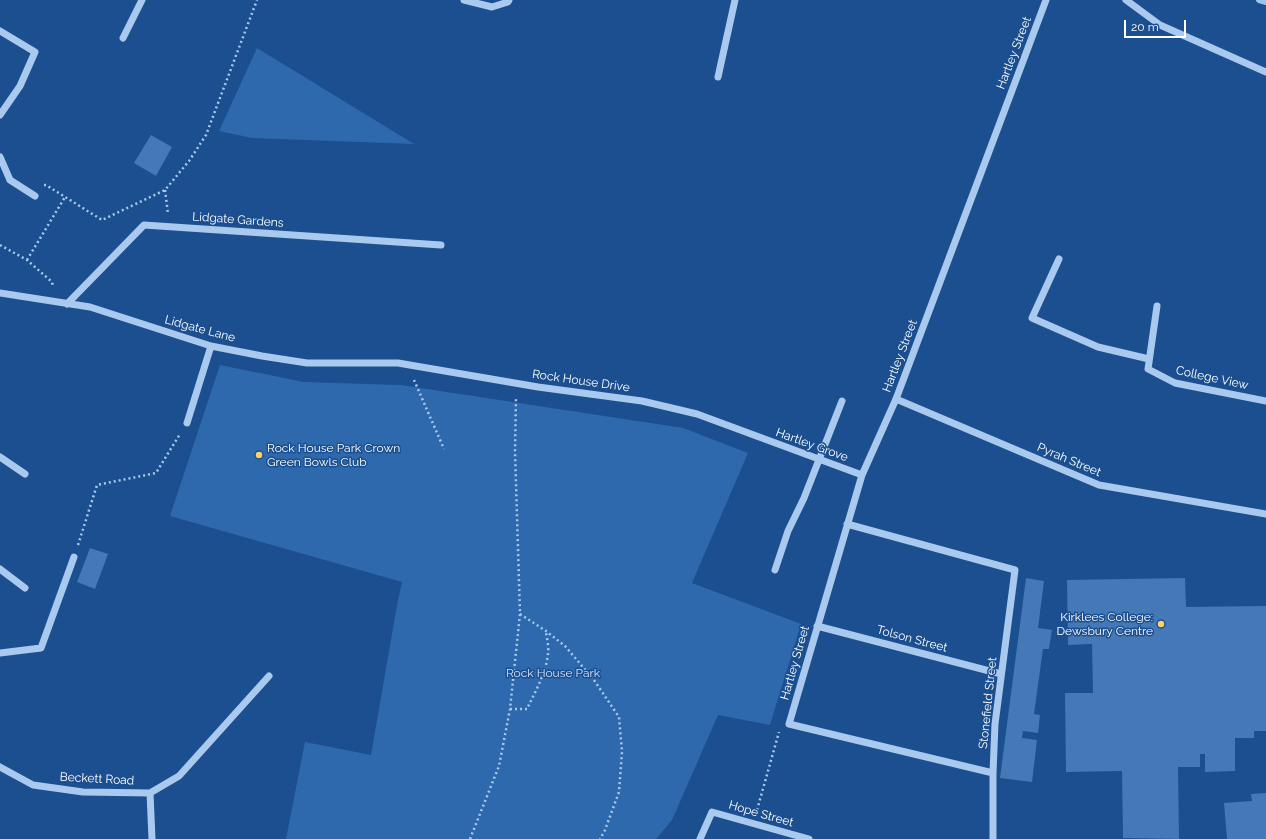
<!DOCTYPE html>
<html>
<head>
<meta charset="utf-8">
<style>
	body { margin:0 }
	#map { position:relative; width:1266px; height:839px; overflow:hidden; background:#1b4f8f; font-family:Raleway,sans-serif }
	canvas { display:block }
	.scale { position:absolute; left:1124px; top:20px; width:62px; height:18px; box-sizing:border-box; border:2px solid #fff; border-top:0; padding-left:5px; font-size:12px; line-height:14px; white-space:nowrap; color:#fff; -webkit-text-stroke:3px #1b4f8f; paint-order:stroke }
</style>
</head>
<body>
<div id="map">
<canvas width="1266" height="839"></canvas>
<div class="scale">20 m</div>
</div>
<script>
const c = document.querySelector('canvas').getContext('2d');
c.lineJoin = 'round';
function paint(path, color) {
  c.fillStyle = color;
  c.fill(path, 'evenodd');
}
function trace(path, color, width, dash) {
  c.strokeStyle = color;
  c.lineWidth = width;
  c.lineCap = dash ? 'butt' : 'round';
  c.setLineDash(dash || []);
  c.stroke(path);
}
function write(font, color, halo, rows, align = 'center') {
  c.font = font + ' Raleway,sans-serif';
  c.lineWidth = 3;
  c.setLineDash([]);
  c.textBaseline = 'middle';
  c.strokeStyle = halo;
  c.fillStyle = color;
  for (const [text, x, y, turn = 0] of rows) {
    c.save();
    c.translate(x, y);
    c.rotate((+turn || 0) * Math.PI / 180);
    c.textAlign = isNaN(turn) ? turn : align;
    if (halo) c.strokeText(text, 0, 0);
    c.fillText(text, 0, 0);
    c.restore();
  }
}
paint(new Path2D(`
	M257,48L414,144L252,138L219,131Z
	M220,365L304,382L401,385L683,428L748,453L692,583L801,624L770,725L718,715L672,820L656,839H286L305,742L371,755L397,605L402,582L170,516Z`), '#2e69ad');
trace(new Path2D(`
	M1259,0L1266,2`), '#9cc4f0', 6);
paint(new Path2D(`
	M151,135L172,147L156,176L134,163Z
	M90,548L108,554L95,589L77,582Z
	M1026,578L1044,581L1038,628L1052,630L1049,649H1043L1034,714L1040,715L1038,733L1023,731L1022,738L1037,740L1032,782L1000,778Z
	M1185,578L1186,607L1266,606V731H1254V738H1235V771L1205,772V754H1200V767H1178L1179,839L1123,838L1122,771L1066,772L1065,693H1093L1092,644L1068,645L1067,580Z
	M1266,793V839H1227L1224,803L1252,801L1251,794Z`), '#4478b7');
trace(new Path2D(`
	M44,185H46L102,220L165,190L189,161L206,135L257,0
	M165,190L168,214
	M0,245L27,260L52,282L53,287
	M27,260L65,197
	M414,380L444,449
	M78,545L97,485L156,473L180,434
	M520,614L546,631L565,646L594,680L619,717L622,752L619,792L605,830L600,839
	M510,709H527C535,692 546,673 548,654C549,647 547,639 546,632
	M757,810L779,732
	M470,839L499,766L510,709L520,614L515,451L516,397`), '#a9c9ee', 2.5, [2, 3]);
trace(new Path2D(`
	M464,0L492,7L508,2L509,0
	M1126,0L1160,25L1266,72
	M0,31L35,52L20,86L0,115
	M123,38L142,0
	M718,77L735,0
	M0,157L10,180L35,196
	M1059,259L1032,318L1098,347L1149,359
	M0,293L90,307L211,346L262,356L307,363H398L538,387L642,401L697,414L862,475
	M67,304L144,225L441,245
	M1157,306L1148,369L1175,383L1266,401
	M896,399L1099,485L1266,514
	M187,423L211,346
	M0,457L25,474
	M847,524L1015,570L995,724L993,773V839
	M0,569L25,588
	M775,570L788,531L804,498L842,401
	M817,626L1001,674
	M0,653L41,648L74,557
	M0,767L33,785L83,792L150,793L152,839
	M993,773L789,724L862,475L896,399L1046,0
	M150,793L179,776L269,676
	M700,839L712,812L809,839`), '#a9c9ee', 7);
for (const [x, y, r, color] of [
	[259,455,4,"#ffd166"],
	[1161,624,4,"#ffd166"]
]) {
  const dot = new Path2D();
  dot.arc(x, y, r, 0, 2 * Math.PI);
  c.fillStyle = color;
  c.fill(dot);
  trace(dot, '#1b4f8f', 1.5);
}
write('12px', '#fff', '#1b4f8f', [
	["Hartley Street",1014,53,-69],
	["Lidgate Gardens",238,220,4],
	["Lidgate Lane",200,329,15],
	["Hartley Street",900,356,-69],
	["College View",1212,378,12],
	["Rock House Drive",581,381,8],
	["Hartley Grove",812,445,20],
	["Pyrah Street",1069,460,23],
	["Tolson Street",912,639,15],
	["Hartley Street",795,663,-74],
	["Stonefield Street",988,703,-84],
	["Beckett Road",97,779,3],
	["Hope Street",761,814,16]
]);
write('12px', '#fff', '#1b4f8f', [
	["Rock House Park Crown",267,448],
	["Green Bowls Club",267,462],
	["Kirklees College:",1153,617,"right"],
	["Dewsbury Centre",1153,631,"right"]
], 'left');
write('12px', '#cfe3fa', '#1b4f8f', [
	["Rock House Park",553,673]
]);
</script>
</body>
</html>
